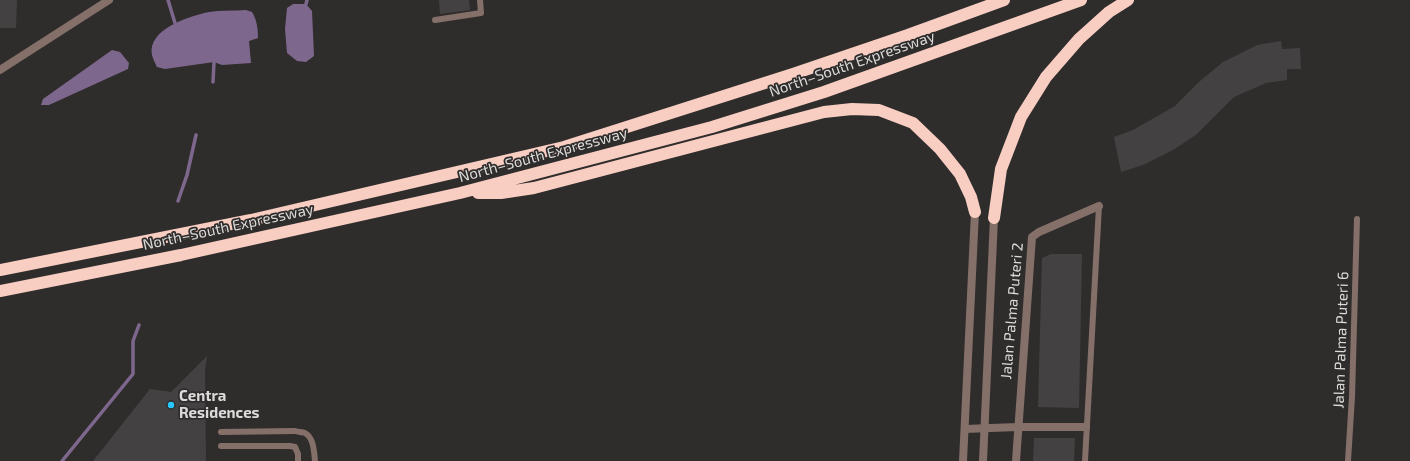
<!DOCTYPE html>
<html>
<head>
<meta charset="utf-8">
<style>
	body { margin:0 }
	canvas { display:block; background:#2f2c2c }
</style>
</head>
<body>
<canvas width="1410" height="461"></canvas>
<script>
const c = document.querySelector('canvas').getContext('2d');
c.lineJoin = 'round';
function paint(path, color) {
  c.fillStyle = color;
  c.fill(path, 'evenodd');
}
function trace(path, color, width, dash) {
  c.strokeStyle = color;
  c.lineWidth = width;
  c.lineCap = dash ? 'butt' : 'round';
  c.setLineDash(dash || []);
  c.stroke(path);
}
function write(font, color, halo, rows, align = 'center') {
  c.font = font + ' "Exo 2",sans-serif';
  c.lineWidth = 3.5;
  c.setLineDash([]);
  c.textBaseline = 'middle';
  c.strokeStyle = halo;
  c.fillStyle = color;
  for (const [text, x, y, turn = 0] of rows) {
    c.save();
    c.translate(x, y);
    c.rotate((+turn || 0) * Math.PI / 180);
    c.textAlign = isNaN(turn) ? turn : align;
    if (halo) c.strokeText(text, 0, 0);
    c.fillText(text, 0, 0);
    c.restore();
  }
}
paint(new Path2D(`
	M293,4H306L312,11L314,56L306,62L297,61L287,53L285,29L287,8Z
	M246,10L252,12C257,20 258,29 258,38L249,41L251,63L222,65L214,62L165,69L157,67C155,63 153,59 152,55C147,29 190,16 209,12C221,10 234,11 246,10Z
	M112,50L120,52L129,63L128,69L49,105H41L43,99Z`), '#7e678d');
trace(new Path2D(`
	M168,0L175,23
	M306,4L307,0
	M213,82L214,62
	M178,201L187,175L196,135
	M62,461L133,374V341L139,325`), '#7e678d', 3.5);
paint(new Path2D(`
	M0,0H17L16,28H0Z
	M439,0H469L470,10L440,14Z
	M1281,41L1282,49L1300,48L1301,69H1287V80L1266,83L1234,97L1196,135L1173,150L1143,165L1121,172L1114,137L1133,130L1175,106L1200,81L1223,62L1257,45Z
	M1051,254H1082L1079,408L1038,407L1042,258Z
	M207,356L205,371L206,461H93L150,389L171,392Z
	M1034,438H1075L1074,461H1033Z`), '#444143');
trace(new Path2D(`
	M435,20L481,13L480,0
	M221,432L295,431C298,432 302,432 305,433C314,438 314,452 315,461
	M221,446H290L295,447L298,454V461
	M1085,461L1099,206
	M1348,461L1352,397L1357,219`), '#846f69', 6);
trace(new Path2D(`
	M965,429L1017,427H1086
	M1016,461L1032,237L1039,232L1099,206`), '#846f69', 8);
trace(new Path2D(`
	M0,70L109,0
	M963,461L975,212
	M983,461L994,218`), '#846f69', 8);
trace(new Path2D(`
	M478,193H501L534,188L824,112L852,109L879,110L913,123L940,149L960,174L971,197L975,212
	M994,218L1001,169L1021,117L1046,77L1079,39L1109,12L1128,0
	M0,270L251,220L564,147L793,74L908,35L1004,0
	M0,291L181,255L460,193L712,127L824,92L1081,0`), '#f9cec2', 12);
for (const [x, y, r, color] of [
	[171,405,4,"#28c8ff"]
]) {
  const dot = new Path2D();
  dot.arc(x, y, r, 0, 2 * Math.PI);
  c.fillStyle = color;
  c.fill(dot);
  trace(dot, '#2f2c2c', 1.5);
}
write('15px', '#dcdada', '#2f2c2c', [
	["North–South Expressway",852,64,-19],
	["North–South Expressway",543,155,-15],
	["North–South Expressway",228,227,-12],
	["Jalan Palma Puteri 2",1012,311,-85],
	["Jalan Palma Puteri 6",1341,340,-88]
]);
write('bold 15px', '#dcdada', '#2f2c2c', [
	["Centra",179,396],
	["Residences",179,413]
], 'left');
</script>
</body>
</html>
